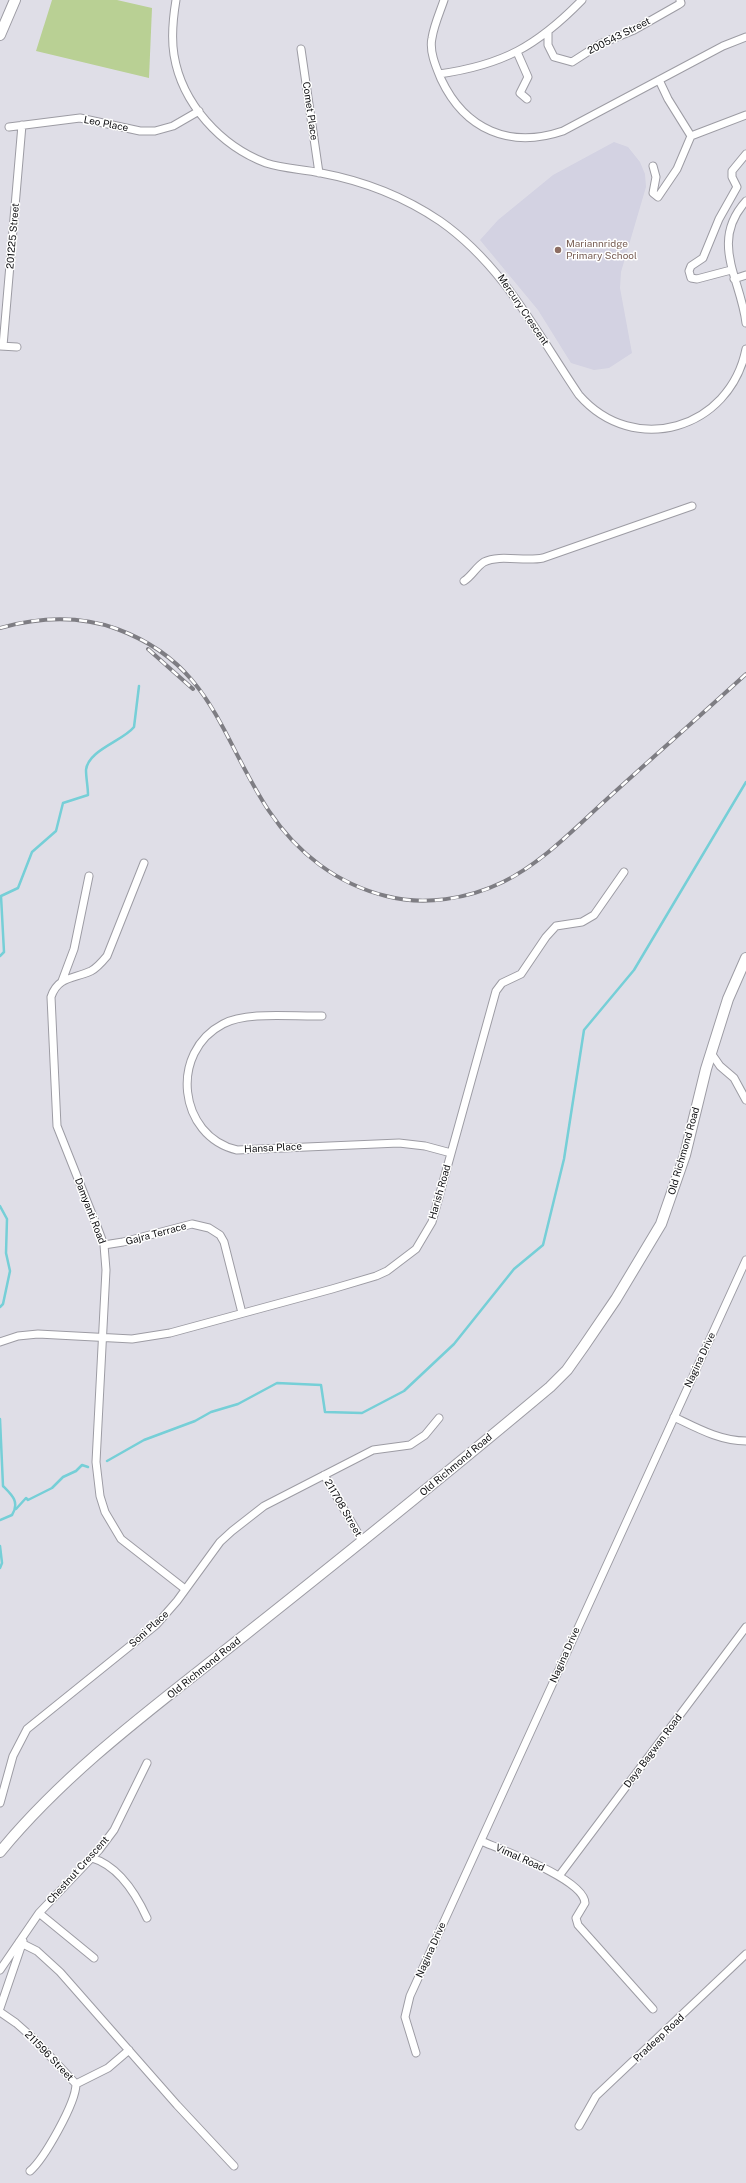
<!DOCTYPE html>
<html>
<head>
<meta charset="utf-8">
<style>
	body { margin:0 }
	canvas { display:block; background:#dfdee7 }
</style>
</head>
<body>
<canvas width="746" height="2183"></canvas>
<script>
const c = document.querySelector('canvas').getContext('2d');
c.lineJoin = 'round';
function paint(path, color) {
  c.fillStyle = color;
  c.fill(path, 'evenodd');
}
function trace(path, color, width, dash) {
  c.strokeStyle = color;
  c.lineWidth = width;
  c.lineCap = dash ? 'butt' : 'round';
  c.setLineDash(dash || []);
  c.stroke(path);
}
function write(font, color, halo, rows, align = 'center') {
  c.font = font + ' "Public Sans",sans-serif';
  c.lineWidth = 3;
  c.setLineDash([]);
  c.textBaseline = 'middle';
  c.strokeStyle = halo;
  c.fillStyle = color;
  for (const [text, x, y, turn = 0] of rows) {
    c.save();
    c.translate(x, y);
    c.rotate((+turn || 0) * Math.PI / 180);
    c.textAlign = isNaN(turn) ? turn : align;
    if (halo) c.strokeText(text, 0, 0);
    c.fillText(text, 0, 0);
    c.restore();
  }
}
paint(new Path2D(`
	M614,142L628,147L640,162L645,174L646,187L621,272L620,288L632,353L609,368L594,370L571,363L538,310L480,240L498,220L553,175Z`), '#d3d2e2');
paint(new Path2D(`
	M52,0H117L152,8L149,78L36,51Z`), '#b9d094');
trace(new Path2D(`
	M0,956L4,952L1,896L18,888L32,852L56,831L63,803L88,795C88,787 86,778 86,770C88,750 123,741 134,727L139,686
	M0,1206L7,1219L6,1253L10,1271L3,1304L0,1307
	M0,1419L3,1486C12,1495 20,1502 12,1515L0,1520
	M107,1461L144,1440L195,1421L211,1412L238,1404L277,1383L321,1385L325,1412L362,1413L404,1391L454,1344L514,1269L543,1245L564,1159L584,1030L634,970L746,782
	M16,1509L26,1498L28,1500L52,1488L63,1477L76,1471L82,1465L88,1467
	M0,1546L2,1563L0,1568`), '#76cfd7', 2.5);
const street = new Path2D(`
	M176,0C173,18 171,37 174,55C182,104 221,146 266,163C284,169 303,169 321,173C364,181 403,196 440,221C503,265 537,333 579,395C634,458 730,429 746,349
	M444,0C440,12 434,25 432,38C429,51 436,67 441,79C465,130 510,149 563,131L723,46L746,37
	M548,33V45L554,57L572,62L600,44L634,30L678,5L681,3L680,0
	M301,49L319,173
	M517,52L528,77L520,93L527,99
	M439,74C503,65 537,46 582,0
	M659,80L668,99L691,136L746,115
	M9,127L80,118L140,131H155L173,126L199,111
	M653,166L656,177L653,193L658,197L677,169L691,136
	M746,201C709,242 741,279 746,323
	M731,270L697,279L691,278L689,271L691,266L703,258L719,219L737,187L732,177V171L746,154
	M734,279L746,275
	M0,346L17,347
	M3,346L22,125
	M464,581C472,576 476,567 484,562C500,554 524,562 543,558L692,506
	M144,863L107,956C102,962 97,968 91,971C74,979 58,976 51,997L57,1126L98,1229L104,1245L106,1270L96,1462L100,1496L105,1512L121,1539L185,1589
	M62,981L74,949L89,876
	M322,1016C294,1017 247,1011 223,1024C169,1052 178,1136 237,1150L399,1143L425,1146L451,1153
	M711,1053L720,1066L734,1078L746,1100
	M104,1245L123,1242L192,1224L209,1228L220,1235L224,1242L242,1313
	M0,1342L18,1336L38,1334L132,1339L170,1333L332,1289L376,1276L387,1271L416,1249L432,1222L496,991L502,983L521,974L546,937L556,926L582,922L594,915L624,872
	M674,1417C697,1428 720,1441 746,1441
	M324,1475L363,1542
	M0,1803L13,1756L27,1729L156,1625L177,1601L220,1542L232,1531L264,1506L373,1450L410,1445L425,1435L439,1418
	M481,1841C502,1850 584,1879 585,1903L576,1918L578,1925L653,2009
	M92,1858C119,1866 136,1894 147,1918
	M559,1876L746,1627
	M39,1913L94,1958
	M19,1942L37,1951L60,1972L177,2105L234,2166
	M0,1970L39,1913L99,1850L114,1830L147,1763
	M0,2008L23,1941
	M0,2012L16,2023L33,2038L76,2084C76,2103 44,2159 30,2171
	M416,2053L405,2017L410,1996L746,1260
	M76,2084L108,2068L129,2050
	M579,2126L596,2096L746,1954`);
const secondary = new Path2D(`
	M0,35L15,0
	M0,1852C70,1767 161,1702 246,1634C348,1553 450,1471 550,1387L567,1370L584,1346L616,1299L661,1224L685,1155L706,1069L728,999L746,958`);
trace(street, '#9d9ca4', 9);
trace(secondary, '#9d9ca4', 12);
trace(street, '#fff', 7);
trace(secondary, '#fff', 10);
const rail = new Path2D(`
	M0,628C40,617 78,615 117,629C212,664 220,737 269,811C297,853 337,884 386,896C424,906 468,899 503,882C542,863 575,828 607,799C653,757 700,716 746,674
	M148,649L193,689`);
trace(rail, '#7e7d83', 4);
trace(rail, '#fff', 2.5, [8]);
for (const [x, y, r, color] of [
	[558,250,4,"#8d6e63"]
]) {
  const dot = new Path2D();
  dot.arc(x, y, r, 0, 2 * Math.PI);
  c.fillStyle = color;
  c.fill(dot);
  trace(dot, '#fff', 1.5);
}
write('10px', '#0f0f12', '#fff', [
	["200543 Street",619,36,-27],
	["Comet Place",310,111,82],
	["Leo Place",106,124,11],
	["201225 Street",13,236,-85],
	["Mercury Crescent",523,310,56],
	["Hansa Place",273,1148,-3],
	["Old Richmond Road",684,1151,-74],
	["Harish Road",440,1192,-74],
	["Damyanti Road",90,1211,69],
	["Gajra Terrace",156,1234,-15],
	["Nagina Drive",700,1360,-65],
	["Old Richmond Road",456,1465,-40],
	["211708 Street",343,1508,60],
	["Soni Place",149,1629,-42],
	["Nagina Drive",565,1655,-66],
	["Old Richmond Road",204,1668,-39],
	["Daya Bagwan Road",653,1751,-53],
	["Vimal Road",520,1858,24],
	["Chestnut Crescent",78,1870,-48],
	["Nagina Drive",431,1950,-66],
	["Pradeep Road",659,2038,-43],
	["211596 Street",49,2056,46]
]);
write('10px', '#785e54', '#fff', [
	["Mariannridge",566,244],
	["Primary School",566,256]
], 'left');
</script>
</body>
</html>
